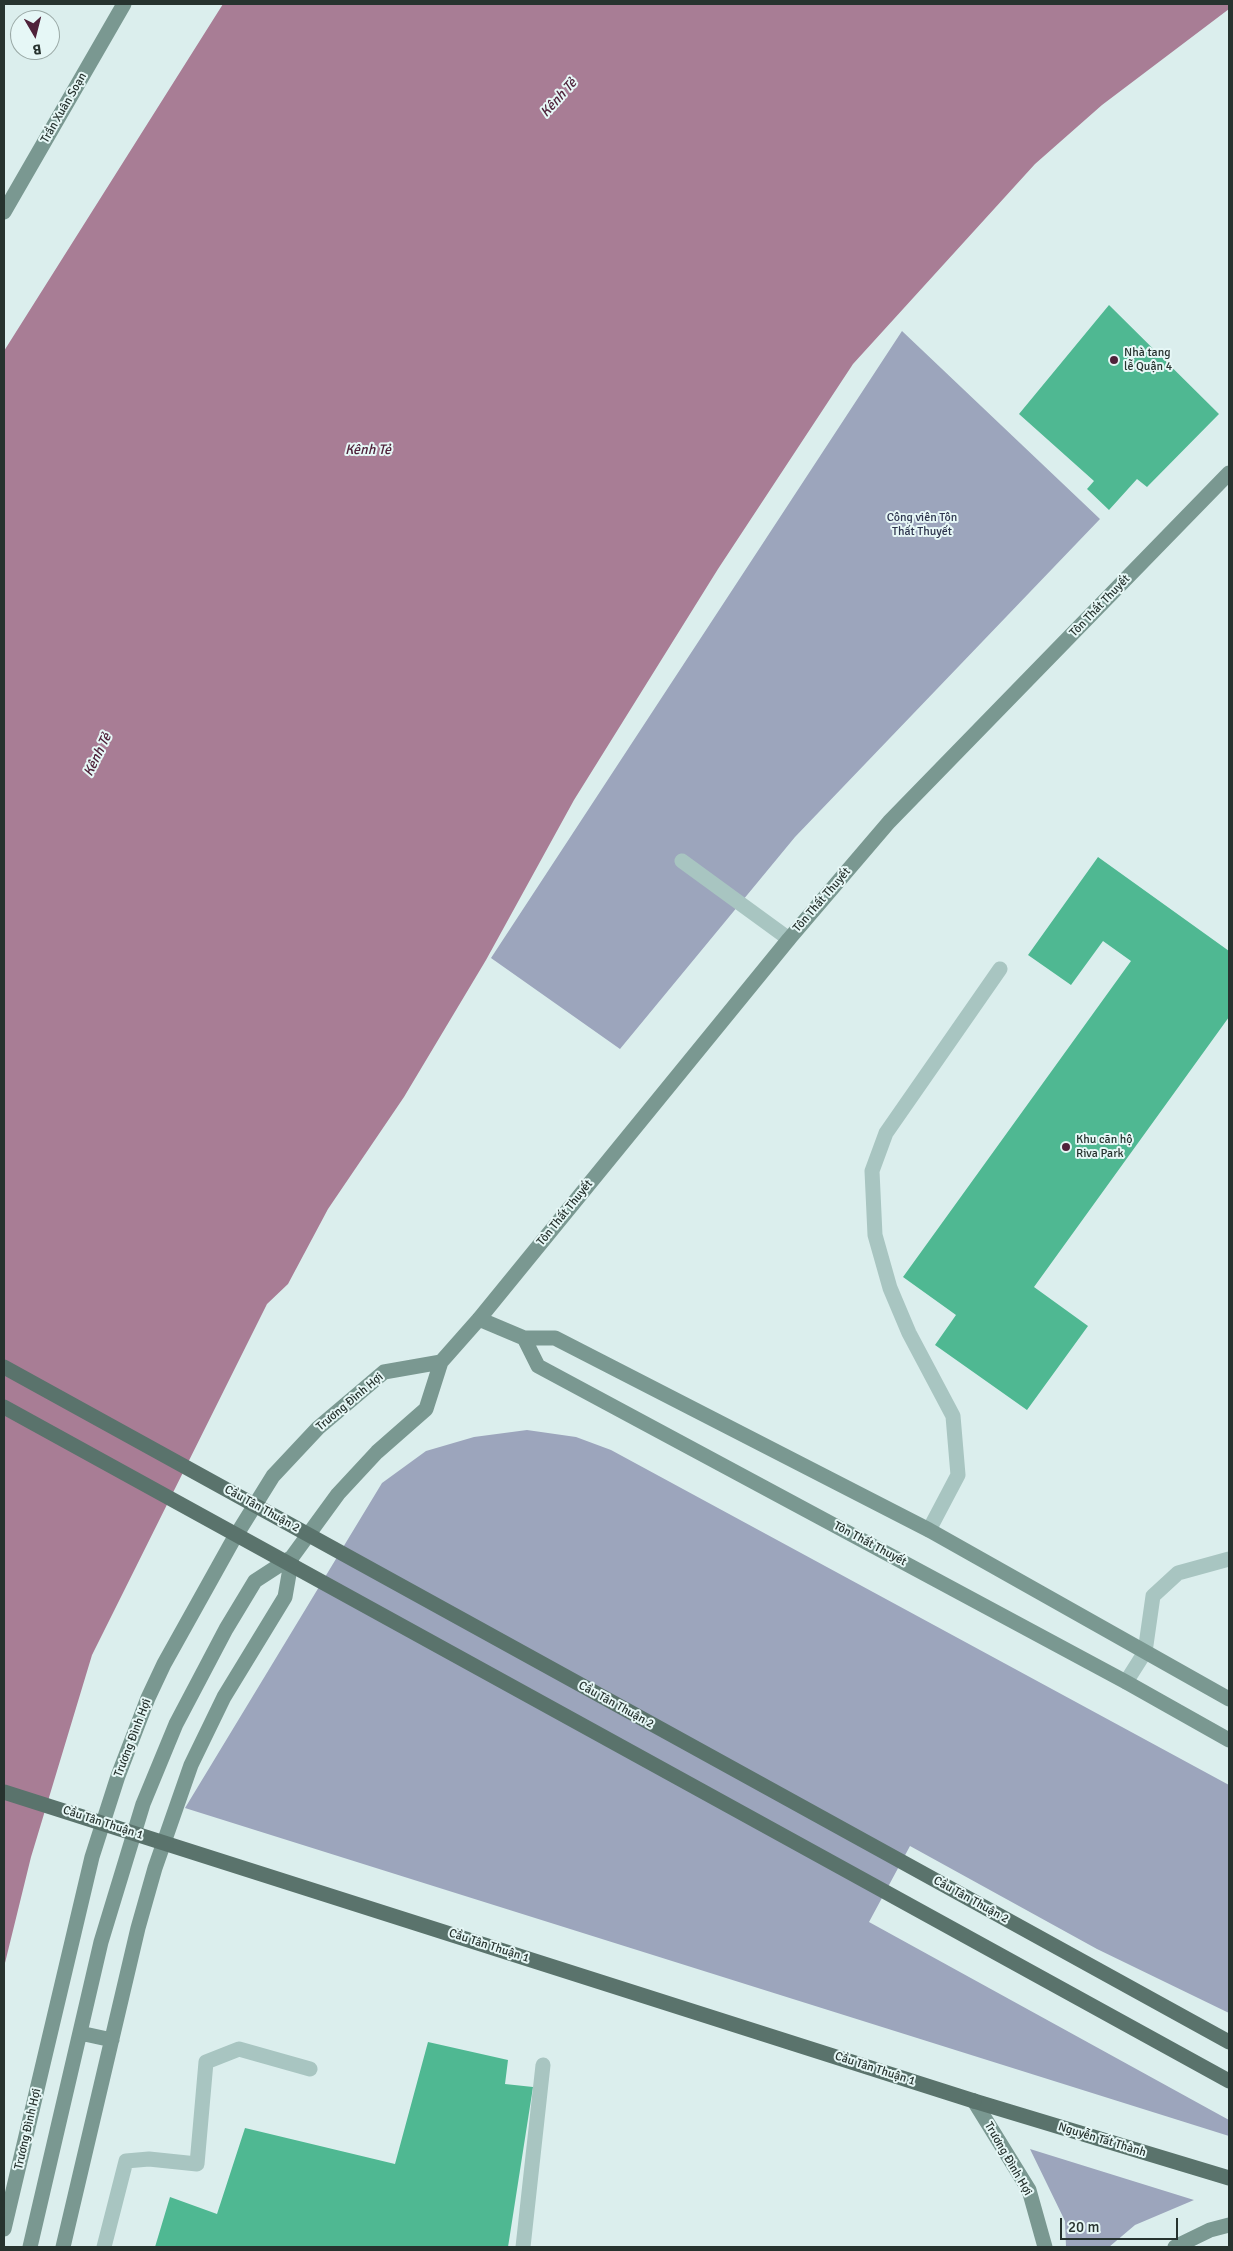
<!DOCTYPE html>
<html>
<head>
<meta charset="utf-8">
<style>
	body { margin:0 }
	#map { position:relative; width:1233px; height:2251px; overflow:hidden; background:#dbeeed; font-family:Signika,sans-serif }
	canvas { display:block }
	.frame { position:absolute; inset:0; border:5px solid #27332f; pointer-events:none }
	.north { position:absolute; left:10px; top:10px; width:50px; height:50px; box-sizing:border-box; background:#e6f7f6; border:1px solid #9aa9a6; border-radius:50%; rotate:172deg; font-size:14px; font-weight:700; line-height:20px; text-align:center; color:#27332f }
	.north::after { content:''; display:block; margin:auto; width:18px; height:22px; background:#4f223a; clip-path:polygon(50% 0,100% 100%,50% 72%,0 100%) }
	.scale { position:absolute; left:1060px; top:2218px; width:118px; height:22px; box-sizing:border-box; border:2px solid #27332f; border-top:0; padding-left:6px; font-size:15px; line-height:18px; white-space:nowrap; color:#27332f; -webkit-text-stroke:4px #e6f7f6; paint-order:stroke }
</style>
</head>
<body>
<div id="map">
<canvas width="1233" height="2251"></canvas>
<div class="frame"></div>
<div class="north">B</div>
<div class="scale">20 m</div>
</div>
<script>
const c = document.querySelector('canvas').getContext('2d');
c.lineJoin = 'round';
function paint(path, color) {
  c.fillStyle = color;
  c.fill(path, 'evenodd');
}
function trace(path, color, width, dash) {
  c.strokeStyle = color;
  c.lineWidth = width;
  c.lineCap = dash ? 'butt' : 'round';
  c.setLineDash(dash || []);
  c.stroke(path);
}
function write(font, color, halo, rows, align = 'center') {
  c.font = font + ' Signika,sans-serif';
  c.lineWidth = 4;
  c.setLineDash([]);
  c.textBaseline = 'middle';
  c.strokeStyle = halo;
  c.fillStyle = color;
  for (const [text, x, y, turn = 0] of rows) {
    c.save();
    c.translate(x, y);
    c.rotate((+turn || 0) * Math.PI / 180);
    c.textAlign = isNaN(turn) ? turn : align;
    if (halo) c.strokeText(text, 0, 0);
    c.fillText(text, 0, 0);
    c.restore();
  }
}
paint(new Path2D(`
	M902,331L1100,519L795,837L620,1049L491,958Z
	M527,1430L576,1437L611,1450L1229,1785V2013L1097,1949L910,1846L869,1922L1229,2120V2136L185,1808L382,1483L426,1451L474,1437Z
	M1030,2149L1194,2200L1135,2225L1109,2247H1066L1065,2221Z`), '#9ca5bc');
paint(new Path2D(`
	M223,4H1229V9L1102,105L1035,164L853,364L718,569L574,800L486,960L404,1097L328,1209L288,1284L267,1304L92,1655L31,1857L4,1967V351Z`), '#a87d95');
paint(new Path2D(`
	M1109,305L1219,414L1147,487L1137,479L1109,510L1087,489L1094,481L1019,414Z
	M1098,857L1229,951V1017L1034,1287L1088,1326L1027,1410L935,1345L956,1315L903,1277L1131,961L1103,941L1071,985L1028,955Z
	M428,2042L508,2060L505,2084L533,2087L508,2247H155L170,2197L217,2214L245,2128L395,2164Z`), '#4fb892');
trace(new Path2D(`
	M682,861L789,939
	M929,1530L958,1475L953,1416L909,1333L890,1288L875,1235L872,1171L886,1133L1000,969
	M1126,1682L1145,1652L1153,1596L1178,1573L1229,1559
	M104,2247L126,2161L149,2159L197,2164L206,2062L239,2049L310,2069
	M523,2247L543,2065`), '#a8c5c1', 15);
trace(new Path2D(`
	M4,212L124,4
	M479,1319L524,1338H555L929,1530L1229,1699
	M524,1338L538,1366L1126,1682L1229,1740
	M80,2033L112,2040
	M974,2101L1029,2190L1045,2247
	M4,2229L92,1857L118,1776L148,1698L164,1664L232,1542L273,1476L318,1428L384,1372L441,1362
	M30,2247L101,1942L143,1804L176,1724L226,1629L255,1581L292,1557L338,1494L377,1452L426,1409L441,1362L479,1319L789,939L889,822L1229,473
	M63,2247L138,1928L155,1868L191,1765L224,1697L285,1597L292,1557
	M1175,2247L1210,2230L1229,2225`), '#7a9891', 15);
trace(new Path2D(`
	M974,2101L1229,2178`), '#5a736c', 15);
trace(new Path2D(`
	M4,1367L1229,2042
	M4,1407L1229,2081
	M4,1792L974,2101`), '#5a736c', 15);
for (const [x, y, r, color] of [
	[1114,360,5,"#4f223a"],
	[1066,1147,5,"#4f223a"]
]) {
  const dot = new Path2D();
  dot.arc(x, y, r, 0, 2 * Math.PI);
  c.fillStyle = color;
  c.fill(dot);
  trace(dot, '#e6f7f6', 2);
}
write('12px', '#27332f', '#e6f7f6', [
	["Trần Xuân Soạn",64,108,-60],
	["Tôn Thất Thuyết",1100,606,-46],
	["Tôn Thất Thuyết",822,900,-49],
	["Tôn Thất Thuyết",565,1213,-51],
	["Trương Đình Hợi",350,1402,-40],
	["Cầu Tân Thuận 2",262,1509,29],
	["Tôn Thất Thuyết",870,1544,28],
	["Cầu Tân Thuận 2",616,1705,29],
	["Trương Đình Hợi",133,1738,-69],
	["Cầu Tân Thuận 1",103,1823,18],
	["Cầu Tân Thuận 2",971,1900,29],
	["Cầu Tân Thuận 1",489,1946,18],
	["Cầu Tân Thuận 1",875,2069,18],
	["Trương Đình Hợi",28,2129,-77],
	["Nguyễn Tất Thành",1102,2140,17],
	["Trương Đình Hợi",1008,2159,60]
]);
write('12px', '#27332f', '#e6f7f6', [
	["Nhà tang",1124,353],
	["lễ Quận 4",1124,367],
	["Khu căn hộ",1076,1140],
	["Riva Park",1076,1154]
], 'left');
write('12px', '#2e354e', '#e6f7f6', [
	["Công viên Tôn",922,518],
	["Thất Thuyết",922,532]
]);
write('italic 14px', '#4f223a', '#e6f7f6', [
	["Kênh Tẻ",559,98,-48],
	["Kênh Tẻ",368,450],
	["Kênh Tẻ",98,755,-64]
]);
</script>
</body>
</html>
